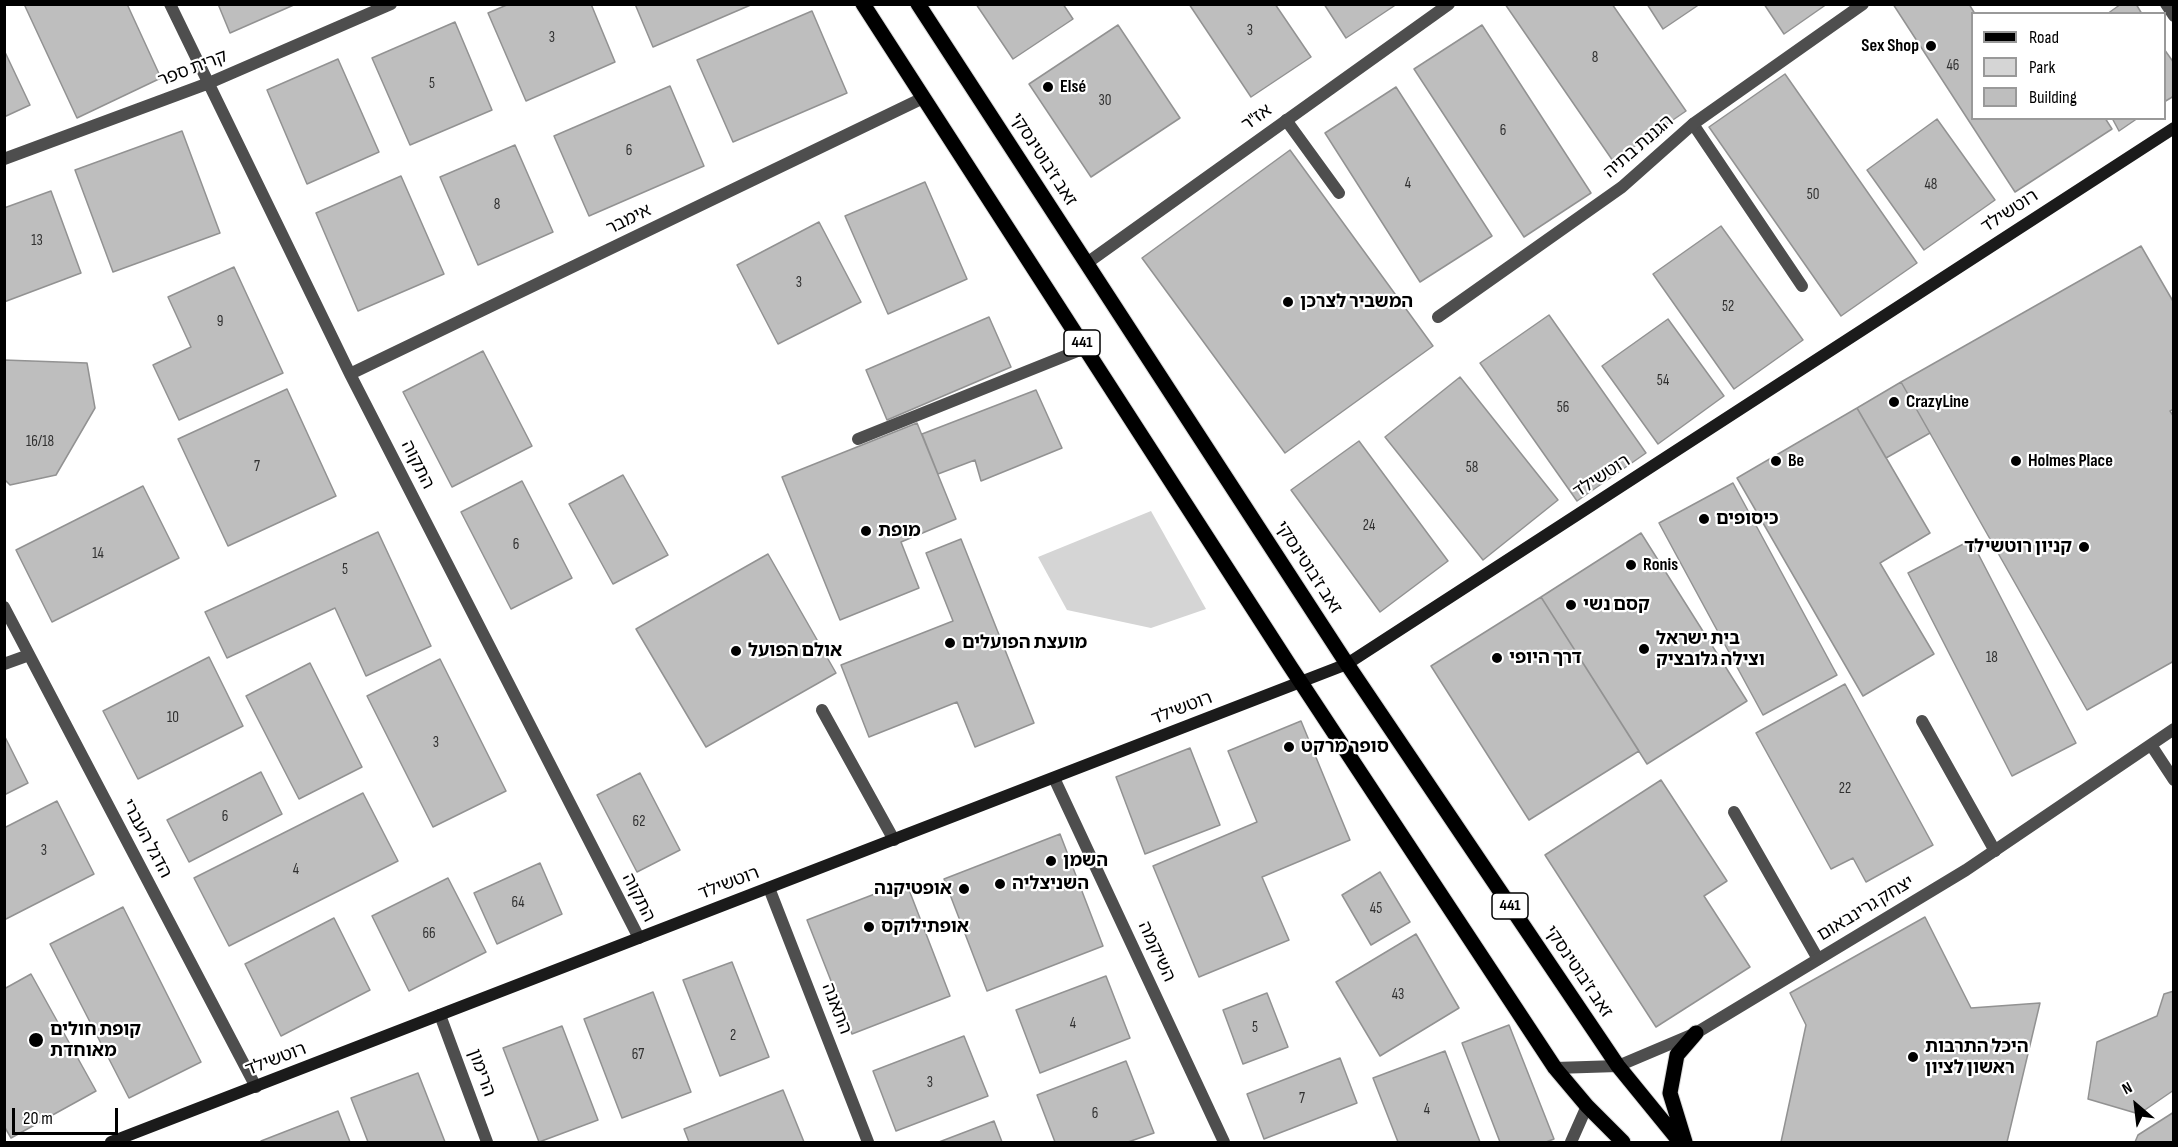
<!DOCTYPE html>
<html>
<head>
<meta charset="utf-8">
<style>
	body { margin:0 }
	#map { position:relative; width:2178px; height:1147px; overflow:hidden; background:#fff; font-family:"Sofia Sans Condensed",sans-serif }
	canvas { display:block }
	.frame { position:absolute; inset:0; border:6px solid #000; pointer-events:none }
	.legend { position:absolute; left:1971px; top:12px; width:195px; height:108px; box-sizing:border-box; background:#fff; border:2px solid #999; margin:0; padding:8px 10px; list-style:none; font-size:18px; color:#000 }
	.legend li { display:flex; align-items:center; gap:12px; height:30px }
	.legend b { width:30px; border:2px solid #999 }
	.north { position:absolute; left:2106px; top:1075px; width:60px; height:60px; -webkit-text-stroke:4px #fff; paint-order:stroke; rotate:332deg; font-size:16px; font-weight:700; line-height:24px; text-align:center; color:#000 }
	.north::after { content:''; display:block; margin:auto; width:21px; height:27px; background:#000; clip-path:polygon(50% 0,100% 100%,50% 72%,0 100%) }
	.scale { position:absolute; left:12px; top:1108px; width:106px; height:27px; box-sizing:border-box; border:3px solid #000; border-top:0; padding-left:8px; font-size:18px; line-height:21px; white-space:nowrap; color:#000; -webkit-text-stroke:4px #fff; paint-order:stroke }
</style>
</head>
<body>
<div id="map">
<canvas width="2178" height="1147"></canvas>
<div class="frame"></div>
<ul class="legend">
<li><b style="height:8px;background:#000"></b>Road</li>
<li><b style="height:16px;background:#d5d5d5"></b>Park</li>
<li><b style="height:16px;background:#bebebe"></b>Building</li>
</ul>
<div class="north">N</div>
<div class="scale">20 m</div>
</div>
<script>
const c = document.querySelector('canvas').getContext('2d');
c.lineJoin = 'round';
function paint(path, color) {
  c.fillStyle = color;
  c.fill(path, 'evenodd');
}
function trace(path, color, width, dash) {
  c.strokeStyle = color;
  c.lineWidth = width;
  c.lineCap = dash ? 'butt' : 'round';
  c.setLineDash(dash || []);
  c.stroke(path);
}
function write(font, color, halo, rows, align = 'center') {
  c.font = font + ' "Sofia Sans Condensed","Noto Sans Hebrew",sans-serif';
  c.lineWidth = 4.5;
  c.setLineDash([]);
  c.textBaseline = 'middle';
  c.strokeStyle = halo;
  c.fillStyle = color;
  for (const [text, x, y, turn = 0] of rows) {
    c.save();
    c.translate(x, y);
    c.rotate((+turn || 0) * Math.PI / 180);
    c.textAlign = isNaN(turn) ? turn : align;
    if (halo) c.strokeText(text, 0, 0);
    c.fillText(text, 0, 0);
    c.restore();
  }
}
paint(new Path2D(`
	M1151,511L1206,609L1151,628L1067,610L1038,557Z`), '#d5d5d5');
const building = new Path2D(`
	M24,4H127L161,78L77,118Z
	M218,4H296L230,33Z
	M509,4H591L615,62L526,101L488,13Z
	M635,4H753L653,47Z
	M976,4H1063L1073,19L1013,59Z
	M1189,4H1275L1311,57L1251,97Z
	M1324,4H1397L1346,38Z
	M1505,4H1612L1686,111L1613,161Z
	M1647,4H1700L1663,29Z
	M1764,4H1827L1784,34Z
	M1893,4H1969L1975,14H1972V118H2105L2112,129L2015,192Z
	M2121,4H2136L2142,14H2107Z
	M812,11L847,93L733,142L697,60Z
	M455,22L492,110L410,145L372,58Z
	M1118,25L1180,118L1091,177L1029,84Z
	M1482,25L1591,193L1524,237L1414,69Z
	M2164,49L2174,63V96L2164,102Z
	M4,50L30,105L4,117Z
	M338,59L379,152L307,184L267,90Z
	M1785,74L1917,263L1841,316L1709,127Z
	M670,86L704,166L589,216L554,136Z
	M1396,87L1492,236L1420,282L1325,133Z
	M2112,118H2138L2119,131Z
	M1937,119L1995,200L1924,250L1867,170Z
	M182,131L220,233L113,272L75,170Z
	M515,145L553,232L478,265L440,177Z
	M1290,150L1433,346L1285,453L1142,258Z
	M401,176L444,274L358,311L316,213Z
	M925,182L967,279L888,314L845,216Z
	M51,191L81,273L4,302V208Z
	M819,222L861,302L778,344L737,265Z
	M1721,226L1803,340L1734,389L1653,274Z
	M2141,246L2174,303V409L2170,411L2174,417V661L2087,710L1901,382Z
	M234,267L283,373L179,420L153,365L191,347L168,297Z
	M1549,315L1646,453L1577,501L1480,363Z
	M989,317L1011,367L887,420L866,370Z
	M1668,319L1724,396L1658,444L1602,366Z
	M483,351L532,446L452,487L403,392Z
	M4,360L87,363L95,408L56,475L10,485L4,479Z
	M1460,377L1558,500L1483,560L1385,437Z
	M1901,382L1930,433L1886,458L1857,408Z
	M287,389L336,496L228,546L178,439Z
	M1036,390L1062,448L981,481L975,460L938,474L922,434Z
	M1857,408L1930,533L1880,563L1934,654L1863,696L1737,478Z
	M917,423L956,519L901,542L919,588L840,620L782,477Z
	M1359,441L1448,561L1380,612L1291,490Z
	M623,475L668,555L613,584L569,504Z
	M522,481L572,578L511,609L461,512Z
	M1733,483L1837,675L1763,715L1659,523Z
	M143,486L179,558L52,622L16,550Z
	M378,532L431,646L366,676L335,608L227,658L205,612Z
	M1641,533L1747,701L1647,764L1541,597Z
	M961,539L1034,723L975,747L957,702L869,737L841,665L953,621L926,553Z
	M1971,540L2076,743L2012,776L1908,573Z
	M768,554L836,673L706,747L636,629Z
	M1541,597L1639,751L1529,820L1431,666Z
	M209,657L243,726L138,779L103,711Z
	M440,659L506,791L433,827L367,696Z
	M310,663L362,767L299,799L246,696Z
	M1845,684L1933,845L1866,882L1853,858L1831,869L1756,733Z
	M1301,721L1350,840L1262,877L1289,940L1199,977L1153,866L1257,822L1228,751Z
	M4,735L28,783L4,795Z
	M1190,748L1220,825L1145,854L1116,777Z
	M261,772L282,814L189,862L167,820Z
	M640,773L680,850L637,872L597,795Z
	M1661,780L1727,881L1704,896L1750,967L1656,1027L1545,855Z
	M363,793L398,861L229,946L194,878Z
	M57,801L94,874L4,920V828Z
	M1060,834L1103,946L987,991L944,879Z
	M540,863L562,914L497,944L474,893Z
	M1380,872L1410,922L1371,945L1342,895Z
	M448,878L486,952L409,991L372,916Z
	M906,882L950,996L852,1034L807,920Z
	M123,907L201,1062L129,1098L50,944Z
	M1925,917L1971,1008L2040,1003L2007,1142H1781L1806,1025L1790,993Z
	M334,918L370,990L281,1036L245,964Z
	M1416,934L1459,1008L1380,1056L1336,982Z
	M732,962L769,1057L720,1076L683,980Z
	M31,974L96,1091L11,1138L4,1126V989Z
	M1106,976L1130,1038L1040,1073L1016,1010Z
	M2174,991V1090L2139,1114L2088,1099L2097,1042L2157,1016L2164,994Z
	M653,992L691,1092L622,1118L584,1019Z
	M1267,993L1288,1047L1243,1064L1223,1010Z
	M1509,1025L1554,1139L1546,1142H1500L1462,1043Z
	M562,1026L598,1120L539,1142L503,1048Z
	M964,1036L988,1096L896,1131L873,1071Z
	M1445,1051L1480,1142H1398L1373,1078Z
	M1340,1058L1357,1103L1264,1139L1247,1094Z
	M1126,1061L1154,1133L1128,1142H1055L1037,1095Z
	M418,1073L445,1142H368L351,1098Z
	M783,1090L804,1142H689L684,1129Z
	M338,1111L350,1142H262L261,1141Z
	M2174,1112V1142H2135L2138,1135Z
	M994,1121L1002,1142H939Z`);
paint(building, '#bebebe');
trace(building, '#929292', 1.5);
const primary = new Path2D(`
	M863,4L1290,666L1555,1068L1587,1106L1623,1142
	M918,4L1347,664L1618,1066L1680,1142
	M1685,1142L1670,1093L1677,1055L1696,1033`);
trace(primary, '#dbdbdb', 17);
trace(new Path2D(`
	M1286,120L1339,193
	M1693,124L1802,286
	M858,439L1085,348
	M822,710L894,840
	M1922,721L1995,851
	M1734,812L1818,959`), '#4e4e4e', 12);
trace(new Path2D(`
	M170,4L350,374L639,938
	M2166,4L2174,16
	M4,159L209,83L391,4
	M1087,263L1449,4
	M1438,317L1622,187L1693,124L1863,4
	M350,374L923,98
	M4,607L256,1087
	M4,664L29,655
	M2151,745L2174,780
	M1054,778L1224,1142
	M769,888L868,1142
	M440,1015L487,1142
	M1555,1068L1618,1066L1696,1033L1966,870L2174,729
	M1571,1142L1587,1106`), '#4e4e4e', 12);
trace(new Path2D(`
	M111,1142L1347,664L2174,128`), '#1b1b1b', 12);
trace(primary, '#000', 15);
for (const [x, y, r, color] of [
	[1931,46,6,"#000"],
	[1048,87,6,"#000"],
	[1288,302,6,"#000"],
	[1894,402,6,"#000"],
	[1776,461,6,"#000"],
	[2016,461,6,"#000"],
	[1704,519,6,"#000"],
	[866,531,6,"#000"],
	[2084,547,6,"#000"],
	[1631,565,6,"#000"],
	[1571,605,6,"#000"],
	[950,643,6,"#000"],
	[1644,649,6,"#000"],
	[736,651,6,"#000"],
	[1497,658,6,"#000"],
	[1289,747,6,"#000"],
	[1051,861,6,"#000"],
	[1000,884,6,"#000"],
	[964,889,6,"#000"],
	[869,927,6,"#000"],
	[36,1040,8,"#000"],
	[1913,1057,6,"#000"]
]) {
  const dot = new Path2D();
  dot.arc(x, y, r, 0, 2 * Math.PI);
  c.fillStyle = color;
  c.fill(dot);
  trace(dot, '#fff', 2);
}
write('15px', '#303030', null, [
	["3",1250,31],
	["3",552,38],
	["8",1595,58],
	["46",1953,66],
	["5",432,84],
	["30",1105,101],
	["6",1503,131],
	["6",629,151],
	["4",1408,184],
	["48",1931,185],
	["50",1813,195],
	["8",497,205],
	["13",37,241],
	["3",799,283],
	["52",1728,307],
	["9",220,322],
	["54",1663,381],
	["56",1563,408],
	["16/18",40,442],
	["7",257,467],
	["58",1472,468],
	["24",1369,526],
	["6",516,545],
	["14",98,554],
	["5",345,570],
	["18",1992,658],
	["10",173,718],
	["3",436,743],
	["22",1845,789],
	["6",225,817],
	["62",639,822],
	["3",44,851],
	["4",296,870],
	["64",518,903],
	["45",1376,909],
	["66",429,934],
	["43",1398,995],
	["4",1073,1024],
	["5",1255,1028],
	["2",733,1036],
	["67",638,1055],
	["3",930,1083],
	["7",1302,1099],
	["4",1427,1110],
	["6",1095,1114]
]);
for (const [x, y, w] of [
	[1082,343,36],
	[1510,906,36]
]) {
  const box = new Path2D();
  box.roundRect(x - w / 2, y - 13, w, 26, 4.5);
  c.fillStyle = '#fff';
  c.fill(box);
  trace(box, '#000', 1.5);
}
write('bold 16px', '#000', null, [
	["441",1082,343],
	["441",1510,906]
]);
write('bold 18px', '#000', '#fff', [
	["Sex Shop",1919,46,"right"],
	["Elsé",1060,87],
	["המשביר לצרכן",1300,302],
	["CrazyLine",1906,402],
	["Be",1788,461],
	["Holmes Place",2028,461],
	["כיסופים",1716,519],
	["מופת",878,531],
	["קניון רוטשילד",2072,547,"right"],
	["Ronis",1643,565],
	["קסם נשי",1583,605],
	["בית ישראל",1656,639],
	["וצילה גלובציק",1656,660],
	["מועצת הפועלים",962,643],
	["אולם הפועל",748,651],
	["דרך היופי",1509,658],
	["סופר מרקט",1301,747],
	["השמן",1063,861],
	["השניצליה",1012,884],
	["אופטיקנה",952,889,"right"],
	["אופתילוקס",881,927],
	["קופת חולים",50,1030],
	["מאוחדת",50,1051],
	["היכל התרבות",1925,1047],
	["ראשון לציון",1925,1068]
], 'left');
write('18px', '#000', '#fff', [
	["קרית ספר",193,69,-21],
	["אז\"ר",1257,118,-36],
	["הגננת בתיה",1639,147,-41],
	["זאב ז'בוטינסקי",1043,160,57],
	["רוטשילד",2010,212,-33],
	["אימבר",629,220,-26],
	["התקוה",417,465,63],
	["רוטשילד",1602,477,-33],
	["זאב ז'בוטינסקי",1308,568,57],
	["רוטשילד",1182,709,-21],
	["הדגל העברי",146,839,62],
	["רוטשילד",729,884,-21],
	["התקוה",638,898,63],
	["יצחק גרינבאום",1866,909,-31],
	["השיקמה",1156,952,65],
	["זאב ז'בוטינסקי",1578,972,56],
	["התאנה",836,1009,69],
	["רוטשילד",276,1060,-21],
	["הרימון",481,1073,70]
]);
</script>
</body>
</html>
